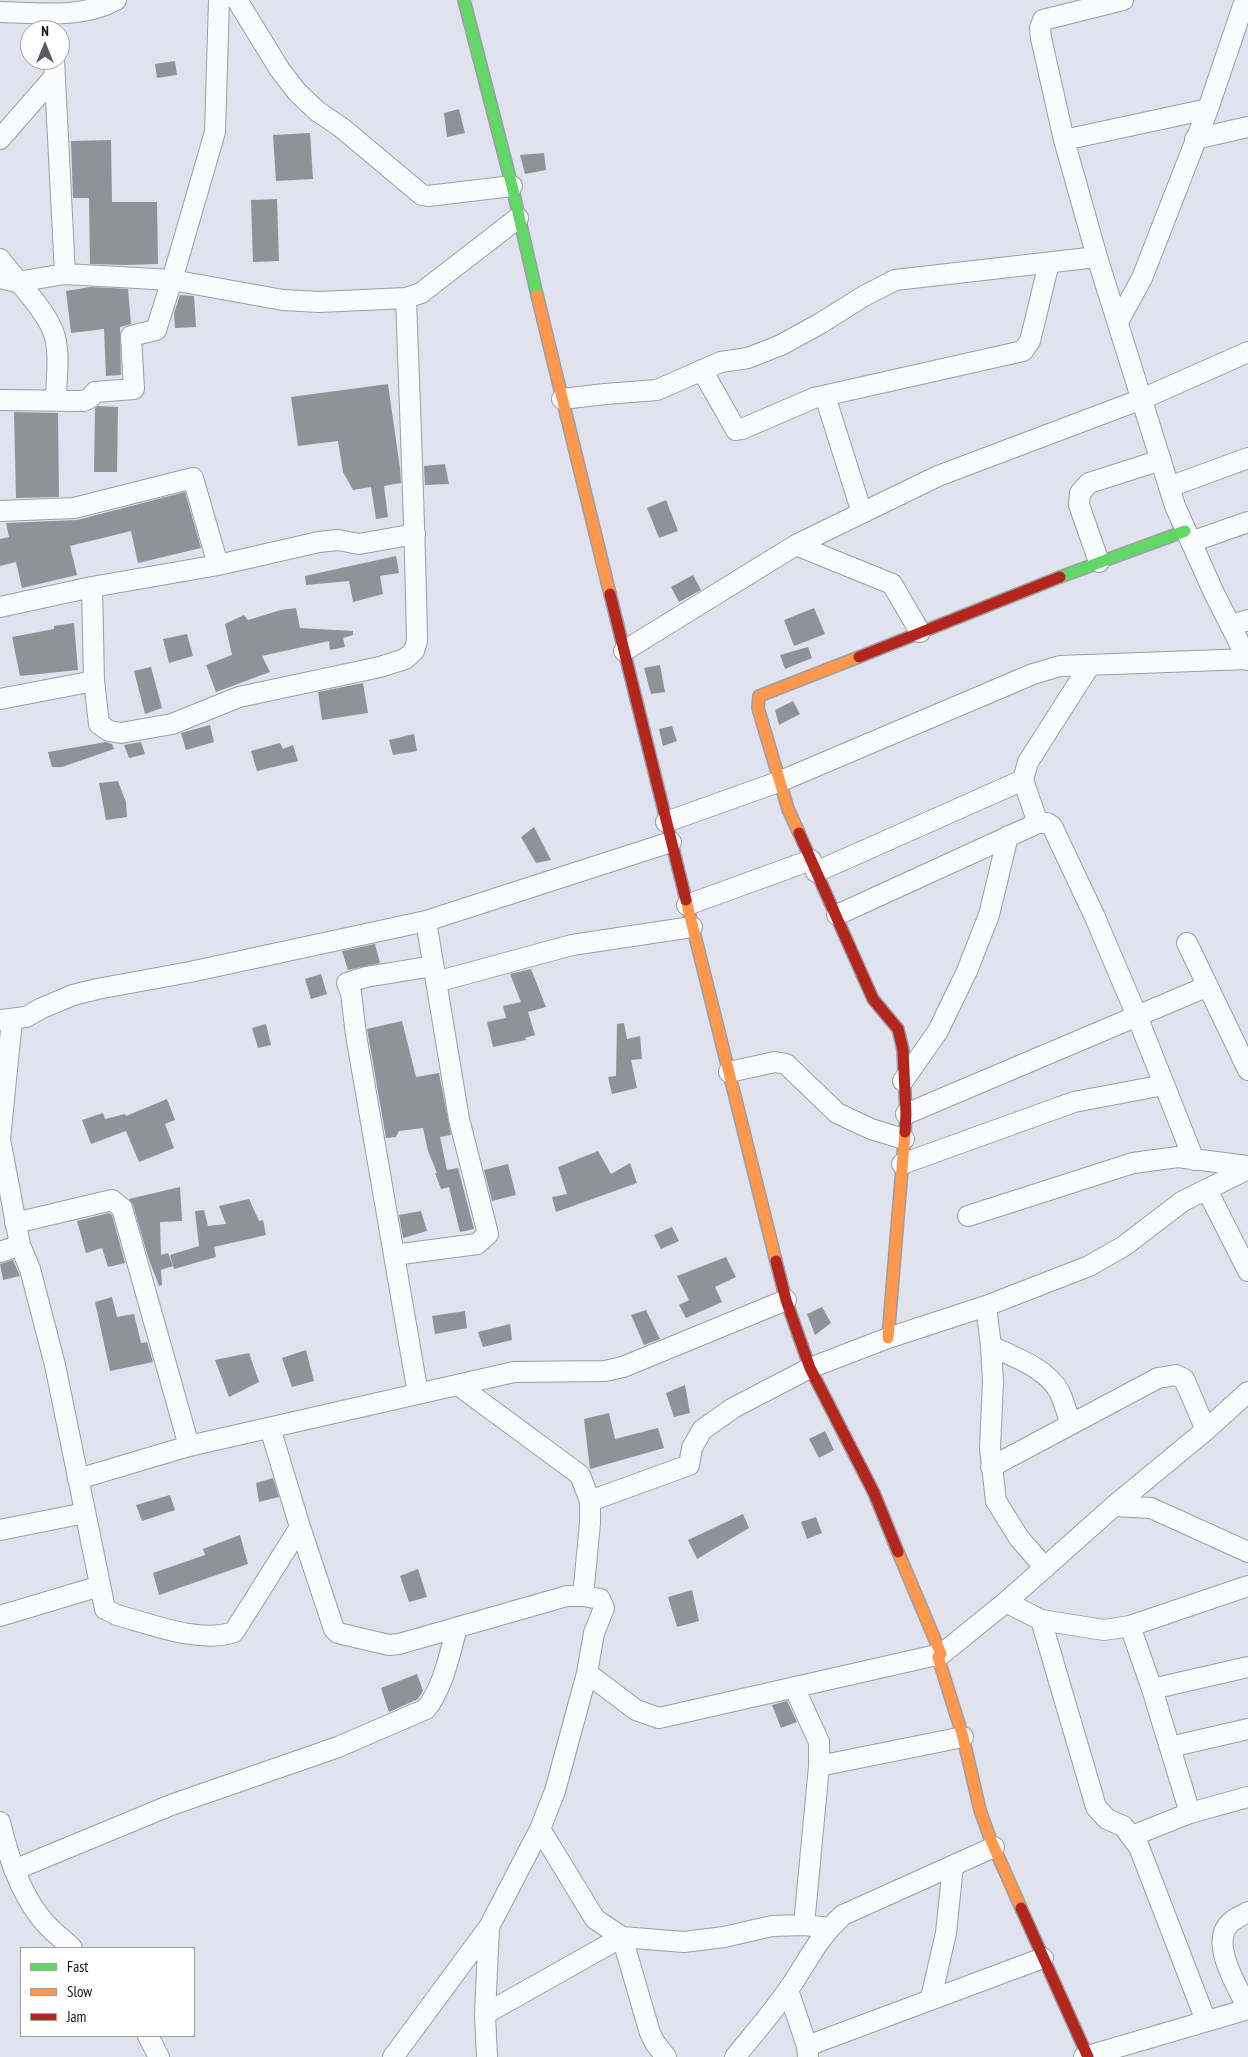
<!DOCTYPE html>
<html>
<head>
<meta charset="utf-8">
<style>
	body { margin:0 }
	#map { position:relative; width:1248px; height:2057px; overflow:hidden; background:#e0e3ed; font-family:"PT Sans Narrow",sans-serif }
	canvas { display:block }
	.legend { position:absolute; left:20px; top:1947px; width:175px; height:90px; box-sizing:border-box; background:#fff; border:1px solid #9fa0a2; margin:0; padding:6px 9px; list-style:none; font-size:15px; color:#101117 }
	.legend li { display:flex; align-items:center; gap:10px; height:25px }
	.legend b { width:25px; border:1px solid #9fa0a2 }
	.north { position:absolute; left:20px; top:20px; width:50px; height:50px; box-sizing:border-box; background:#fff; border:1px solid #9fa0a2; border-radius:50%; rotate:0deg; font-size:14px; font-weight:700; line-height:20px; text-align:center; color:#101117 }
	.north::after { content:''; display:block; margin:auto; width:18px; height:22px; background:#595a62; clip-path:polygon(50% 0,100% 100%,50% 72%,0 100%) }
</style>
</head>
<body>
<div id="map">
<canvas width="1248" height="2057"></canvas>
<ul class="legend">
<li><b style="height:6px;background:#63d668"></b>Fast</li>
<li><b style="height:6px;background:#ff974d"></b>Slow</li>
<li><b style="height:6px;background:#b3261e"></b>Jam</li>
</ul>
<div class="north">N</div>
</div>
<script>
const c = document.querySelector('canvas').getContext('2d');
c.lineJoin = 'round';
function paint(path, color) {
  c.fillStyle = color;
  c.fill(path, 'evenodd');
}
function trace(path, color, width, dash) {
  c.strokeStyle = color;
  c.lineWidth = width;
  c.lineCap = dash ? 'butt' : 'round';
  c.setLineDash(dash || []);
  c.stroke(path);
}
paint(new Path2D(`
	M175,61L177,75L157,78L155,64Z
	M459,109L465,133L447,137L444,113Z
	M310,133L313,179L276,181L273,135Z
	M111,140L112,202H157L158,264L125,265L90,264L89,198H73L71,141Z
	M544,153L546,170L525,174L520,155Z
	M277,199L279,261L253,262L251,200Z
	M90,287L128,289L131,324L120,327L121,375L106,376L104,329L71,333L66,291Z
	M180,295L194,296L196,327L175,328L174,313Z
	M388,384L400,468L401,483L384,486L388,517L376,519L371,487L353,490L343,472L338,441L298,446L291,397Z
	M98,406L118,407L117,472H94L95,408Z
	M14,412L58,413L59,497L16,498Z
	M445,464L449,484L425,485L424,466Z
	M185,492L201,548L138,563L131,531L70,546L77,575L22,588L16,562L0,566V539L9,537L6,523L77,520Z
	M666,500L678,531L659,538L647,508Z
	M396,556L399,573L380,576L383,594L353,602L349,581L306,585L305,576Z
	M693,575L701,590L679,602L671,587Z
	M296,608L300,628L353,631V635L343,638L345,647L330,650L329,641L262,656L270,672L216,692L206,665L232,655L225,624L244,615L248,620L281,610Z
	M814,608L825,634L794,646L784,620Z
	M74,623L78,670L20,676L12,637L54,629V626Z
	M187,634L193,656L169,663L163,639Z
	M808,647L812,658L785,669L780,655Z
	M660,665L665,692L651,694L644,668Z
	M151,667L162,708L145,714L134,671Z
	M363,683L368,713L322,720L318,692Z
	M793,701L800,714L779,725L775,710Z
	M210,725L214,742L186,750L181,733Z
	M672,726L677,741L663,746L659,729Z
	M414,734L417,751L393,755L389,740Z
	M106,742L112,744L114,749L62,767H52L48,752Z
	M141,742L145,754L129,758L124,745Z
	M280,743L283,749L293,745L298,761L257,771L251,751Z
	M118,781L126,802L127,817L106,820L99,783Z
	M534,827L551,860L536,863L521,837Z
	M375,944L380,963L348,970L342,951Z
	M531,969L546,1007L528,1012L535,1035L525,1038L526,1040L493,1047L487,1022L506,1018L503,1006L521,1002L510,974Z
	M321,974L327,994L311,999L305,979Z
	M402,1021L416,1077L439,1073L451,1135L440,1137L447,1170L458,1168L474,1229L460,1232L449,1187L441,1189L435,1173H437L428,1151L423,1128L399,1131L396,1137L386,1138L367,1029Z
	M624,1023L627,1039L640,1036L642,1059L631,1060L637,1088L612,1094L608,1077L616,1076L617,1024Z
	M266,1024L271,1045L258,1048L252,1028Z
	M167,1099L175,1120L165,1124L174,1148L139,1162L126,1131L91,1144L82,1120L103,1113L105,1119L125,1114L126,1116Z
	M598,1151L611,1174L630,1163L637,1183L556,1212L552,1197L567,1194L558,1167Z
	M508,1164L516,1195L492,1201L484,1170Z
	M180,1187L182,1221L160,1222L161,1255L168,1253L173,1266L161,1270L162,1285L159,1286L148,1257L133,1205L129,1199Z
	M249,1199L259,1221L263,1220L266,1235L214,1247L216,1257L174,1269L170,1255L199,1246L195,1211L204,1210L208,1226L226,1224L219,1206Z
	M421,1211L427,1231L403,1238L399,1215Z
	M109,1213L112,1215L125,1263L108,1267L102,1248L86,1253L77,1221Z
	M672,1227L679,1241L661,1249L654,1235Z
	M726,1257L736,1277L715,1287L722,1302L686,1318L679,1305L689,1300L677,1276Z
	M13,1260L20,1276L3,1280L0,1264Z
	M112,1297L117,1317L134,1314L141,1343L147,1342L153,1362L110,1371L95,1302Z
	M822,1307L831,1323L815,1335L807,1314Z
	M646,1310L660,1339L644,1345L631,1315Z
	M465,1311L467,1328L435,1334L432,1316Z
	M510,1324L512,1340L483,1347L478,1332Z
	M306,1350L314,1381L292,1387L282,1358Z
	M249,1353L259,1382L229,1397L215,1360Z
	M685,1385L690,1413L674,1417L666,1393Z
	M609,1413L615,1439L658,1428L664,1448L590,1469L584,1419Z
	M825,1431L834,1450L819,1458L809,1439Z
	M273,1478L279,1497L259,1502L256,1483Z
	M170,1495L175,1510L142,1521L136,1505Z
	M743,1514L749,1528L697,1559L688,1540Z
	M816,1517L822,1533L807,1539L801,1522Z
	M240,1535L248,1564L159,1595L153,1573L205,1555L203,1549Z
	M418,1569L427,1597L409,1602L400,1576Z
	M692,1590L699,1621L677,1627L668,1597Z
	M417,1674L423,1691L418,1699L389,1712L381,1688Z
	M787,1701L797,1722L781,1728L772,1705Z`), '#8f9299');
const street = new Path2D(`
	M237,0L280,70L297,92L317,111L342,128L422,195L428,196L512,186
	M1123,0L1043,20L1040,28L1041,38L1064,140L1097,257L1175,506L1214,593L1248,660
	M0,12C39,13 81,19 116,0
	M54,60L65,274
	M0,139L55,76
	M1195,139L1248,127
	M1064,140L1208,109
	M0,259C15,279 44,308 53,331C61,351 56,379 56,400
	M0,278L17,282L65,274L172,280L283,300L319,302L406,298L421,293L518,218
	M1118,322L1142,278L1208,109L1245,0
	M702,370L736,430L742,429L814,398L1023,351L1030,341L1049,263
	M825,396L862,513
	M562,399L605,394L657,390L721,362L748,358L781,345L821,323L864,296L895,280L1097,257
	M0,400L84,401L91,397L95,392L134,389L131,336L156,330L172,280L215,132L219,0
	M1169,487L1248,458
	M0,511L74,508L193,478L218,565
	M1191,542L1248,522
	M796,545L892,584L920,632
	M1099,562L1079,505L1080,493L1089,483L1161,460
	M92,587L94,681L99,724L109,731L121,733L172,724L239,697L380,667L405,659L414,651L417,641C415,527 410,412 406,298
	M0,607L92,587L218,565L319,542L338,540L359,544L415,534
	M1231,625L1248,620
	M624,651L796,545L938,476L1142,399L1248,352
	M0,699L94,681
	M666,822L781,781L1033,674L1060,666L1248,659
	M1038,823L1023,780L1028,762L1090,665
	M816,872L1023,780
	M687,905L811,860
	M837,915L1038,823H1047L1052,826L1094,915L1137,1016L1194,1160
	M1187,943L1248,1070
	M436,982L572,945L692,927
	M0,1020L26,1017L42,1008L73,995L97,989L190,972L426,921L671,842
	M12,1020L0,1139L20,1245L30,1269L55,1365L105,1609L117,1615C150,1624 201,1644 234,1632L300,1527
	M729,1072L775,1062L786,1064L837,1113L871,1129L904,1139
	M903,1081L938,1031L967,971L989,915L1008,836
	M906,1114L1208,986
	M902,1164L1074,1102L1164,1085
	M1207,1190L1248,1271
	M968,1216L1133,1163L1178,1157L1248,1166
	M15,1223L112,1200L122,1208L189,1446
	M0,1252L20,1245
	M394,1255L477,1244L488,1234L459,1119L426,921
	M986,1306L991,1346L993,1382L990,1448L996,1501L1019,1538L1045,1568
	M991,1346C1014,1357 1046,1368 1059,1391C1064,1401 1067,1414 1071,1424
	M458,1385L580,1475L590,1501V1523L583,1596
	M418,1394L356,1035L351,993L347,983L366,977L433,966
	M270,1428L300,1527L334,1629L338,1633L389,1645L399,1644L567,1596H583L600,1599L604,1608L594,1633L587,1673L555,1791L540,1829L489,1927L393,2057
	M991,1467L1158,1378L1176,1375L1184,1379L1206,1430
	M78,1479L189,1446L514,1372L605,1371L623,1367L786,1300
	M590,1501L689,1465L692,1448L702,1430L733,1408L810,1368L888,1338L986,1306L1089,1266L1124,1246L1183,1201L1248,1169
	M1114,1506L1151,1508L1248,1552
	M0,1530L85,1513
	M1006,1602L1041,1620L1104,1630L1130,1626L1248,1586
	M0,1616L100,1586
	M1041,1620L1096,1807L1107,1819L1123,1826L1139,1847L1206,2021
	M1130,1626L1152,1689L1190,1813
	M938,1657L1006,1602L1114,1506L1206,1430L1248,1392
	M587,1673L636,1710L659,1718L941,1654
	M794,1687L819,1742V1766L804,1925
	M1152,1689L1248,1667
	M1170,1747L1248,1729
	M819,1766L963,1737
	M0,1822C8,1856 22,1898 46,1924C54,1933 64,1940 72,1948
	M540,1829L595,1919L622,1937L684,1942L724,1937L772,1926L804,1925L829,1928
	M1132,1836L1190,1813L1248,1797
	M14,1870L171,1805L338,1747L426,1709C444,1686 449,1655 457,1628
	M788,1990L807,2046L808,2057
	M931,1998L946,1933L953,1866
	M485,2014L622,1937L650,2033L655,2043L666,2057
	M148,2036L159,2057
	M807,2046L1043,1958
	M487,2057L485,2014L489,1927
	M735,2057C753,2035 772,2013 788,1990C808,1962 816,1939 843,1915L994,1847
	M1084,2057L1248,2009C1238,1987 1208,1942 1231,1922C1236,1918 1243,1915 1248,1912`);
const fast = new Path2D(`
	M464,0L512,186L537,295
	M1060,577L1185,531`);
const slow = new Path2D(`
	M537,295L610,594
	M799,833L788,809L758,708L759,696L859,657
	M686,900L776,1261
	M888,1338L905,1132
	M898,1552L941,1654L938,1657L963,1737L980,1810L990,1838L1021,1908`);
const jam = new Path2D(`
	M610,594L686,900
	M859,657L1060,577
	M799,833L873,999L898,1029L903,1050L906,1114L905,1132
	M776,1261L786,1300L810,1368L874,1493L898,1552
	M1021,1908L1088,2057`);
trace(street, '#9b9da4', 22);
trace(fast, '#9b9da4', 14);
trace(slow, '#9b9da4', 14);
trace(jam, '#9b9da4', 14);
trace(street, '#fafbfc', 20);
trace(fast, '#63d668', 11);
trace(slow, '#ff974d', 11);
trace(jam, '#b3261e', 11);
</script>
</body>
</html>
